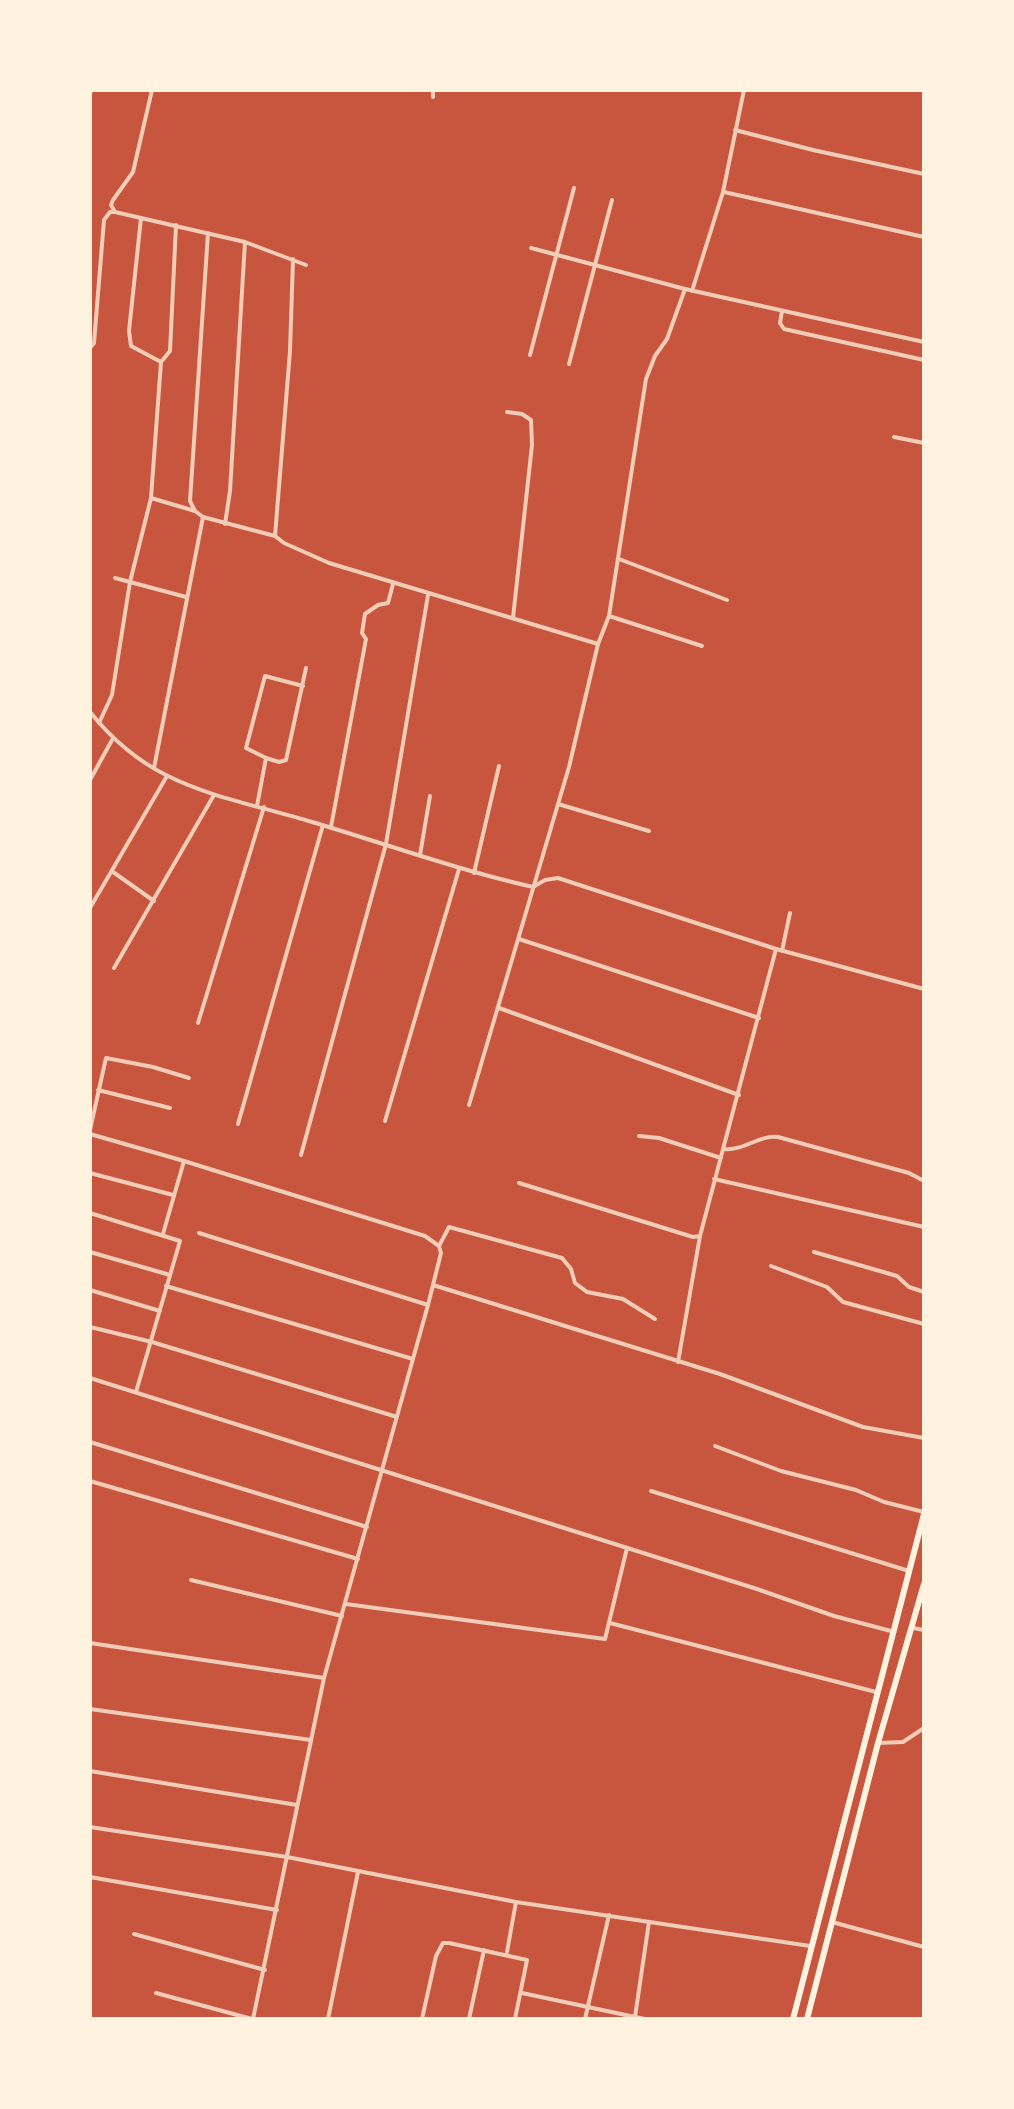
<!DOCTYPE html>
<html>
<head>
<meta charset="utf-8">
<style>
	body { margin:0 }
	#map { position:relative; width:1014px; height:2109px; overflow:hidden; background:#c8553d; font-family:"Libre Baskerville",serif }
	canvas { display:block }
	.frame { position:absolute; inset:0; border:92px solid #fff3e0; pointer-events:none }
</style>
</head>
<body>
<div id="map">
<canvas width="1014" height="2109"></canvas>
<div class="frame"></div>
</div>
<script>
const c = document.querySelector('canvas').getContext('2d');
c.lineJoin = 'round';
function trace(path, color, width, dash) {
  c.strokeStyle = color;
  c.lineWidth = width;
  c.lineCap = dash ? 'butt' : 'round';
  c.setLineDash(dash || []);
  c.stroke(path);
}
trace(new Path2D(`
	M433,90V97
	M90,94L91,90
	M735,130L813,150L924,174
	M724,192L924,237
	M115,212L245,242L306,265
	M141,218L129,331L131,346L161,362
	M176,225L170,351L161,362L151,498L195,511
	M208,233L190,501L195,511L203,517L275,536
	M531,248L685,289L924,342
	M293,259L290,351L275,536L284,543L329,563L598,644
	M692,291L723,192L744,90
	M782,311L780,323L784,329L924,360
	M90,348L94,343L104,220L110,212H115L111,205L113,200L133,172L152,90
	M530,355L574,188
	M569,364L612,200
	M507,412L522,414L531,420L532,445L513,618
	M894,437L924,443
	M225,524L230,491L245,242
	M619,559L727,600
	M115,578L186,597
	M609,616L702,646
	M99,723L112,695L130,582L151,498
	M266,758L279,762L286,760L306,668
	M154,768L203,517
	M90,780L112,740
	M558,804L649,831
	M257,806L266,758L246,748L265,676L303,686
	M331,827L366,639L362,633L365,614L378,605L388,603L393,584
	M420,855L430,796
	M113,872L154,901
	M474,873L499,766
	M90,908L167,776
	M519,939L759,1018
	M782,951L790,913
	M114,968L214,795
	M499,1008L739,1095
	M198,1023L264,807
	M98,1090L170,1108
	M469,1105L569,767L598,644L609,616L646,379L655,356L667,339L685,289
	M385,1121L459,869
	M238,1124L323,825
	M90,1130L106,1058L153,1067L189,1078
	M90,1134L184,1161L163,1234
	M639,1136L659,1138L721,1158
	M724,1149C744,1151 758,1135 778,1137L909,1173L924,1181
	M301,1155L386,844L428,595
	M184,1161L425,1236L439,1246
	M90,1173L173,1195
	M714,1179L924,1227
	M519,1183L693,1237L700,1236L776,949
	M90,1213L180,1241L136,1392
	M199,1233L428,1305
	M90,1252L170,1275
	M814,1252L897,1276L909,1287L924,1292
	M771,1266L827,1287L843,1302L924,1324
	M433,1285L720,1374L863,1427L924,1438
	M166,1286L413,1359
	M90,1290L160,1311
	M90,1327L152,1342L397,1417
	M678,1362L700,1236
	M90,1378L757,1589L834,1616L891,1631
	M90,1442L367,1527
	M715,1446L781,1471L856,1490L884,1502L924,1512
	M90,1481L358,1559
	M651,1491L909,1571
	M191,1580L342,1616
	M346,1604L605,1639L627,1548
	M610,1623L876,1692
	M913,1628L924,1630
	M90,1643L324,1678
	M90,1709L311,1740
	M878,1743L903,1742L924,1728
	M90,1771L297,1805
	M90,1827L287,1857L516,1902L810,1946
	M90,1877L277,1910
	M832,1922L924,1947
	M134,1934L265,1970
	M507,1952L516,1902
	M156,1993L252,2019
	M522,1993L635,2017
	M253,2019L324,1678L428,1305L441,1253L439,1246L449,1227L562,1258L571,1269L575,1283L587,1292L623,1299L655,1319
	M328,2019L358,1872
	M422,2019L436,1956L443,1943H449L527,1960L515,2019
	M469,2019L484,1950
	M585,2019L609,1915
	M645,2019L635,2017L649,1922
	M677,2019H689`), '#f1ccb7', 4);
trace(new Path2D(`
	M90,712C111,738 136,760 166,775C211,798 264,807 312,822C386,844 458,870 533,887L545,880L558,878L776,949L924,989`), '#f1ccb7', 4);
trace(new Path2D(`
	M793,2019L924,1514
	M807,2019L878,1743L924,1584`), '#fff3e0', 6);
</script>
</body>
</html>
